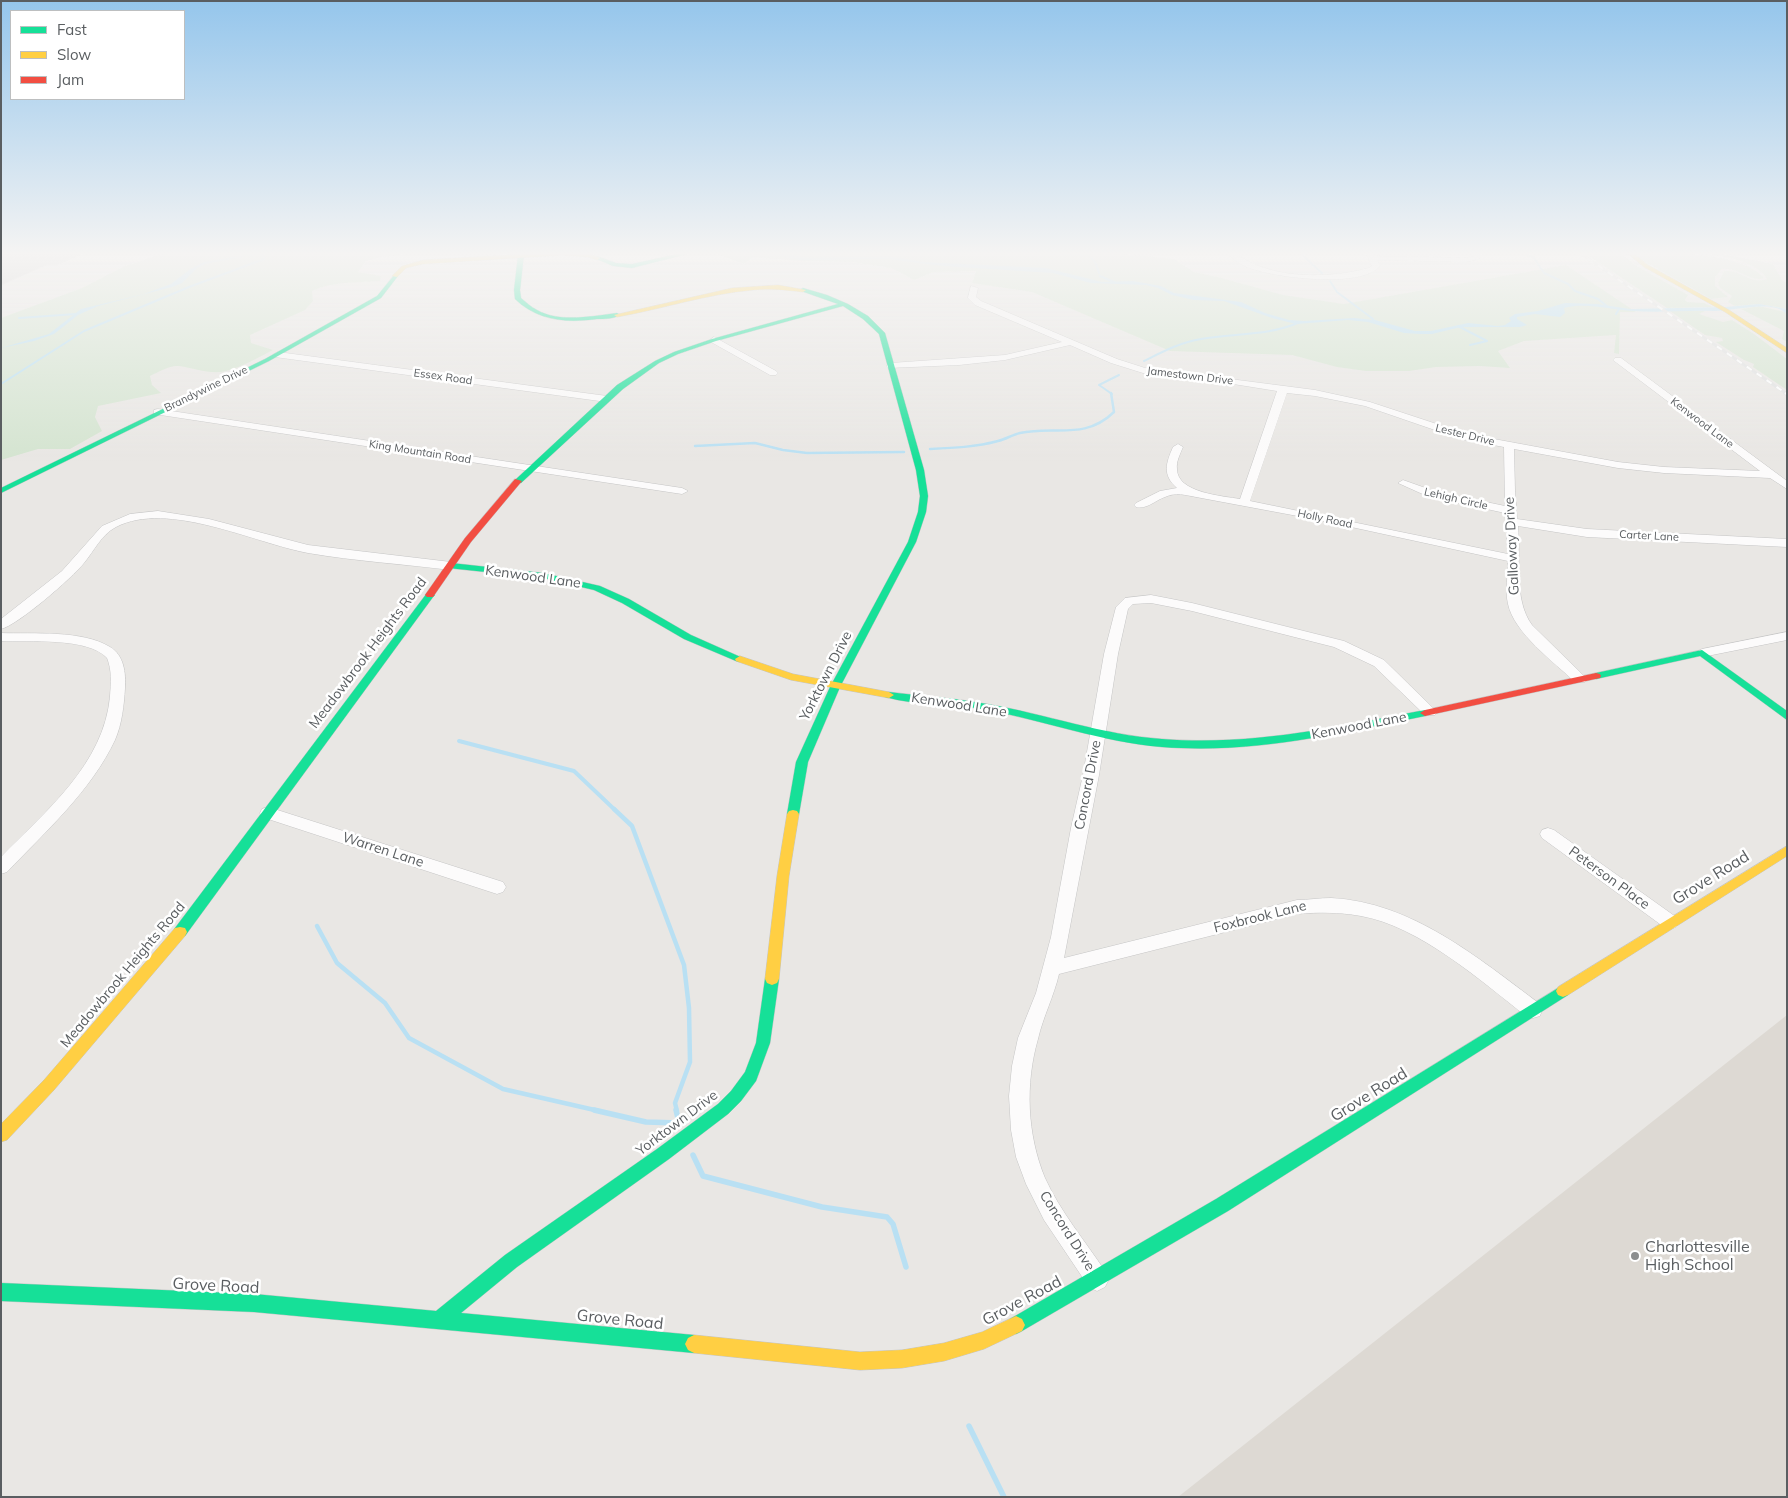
<!DOCTYPE html>
<html>
<head>
<meta charset="utf-8">
<style>
	body { margin:0 }
	#map { position:relative; width:1788px; height:1498px; overflow:hidden; background:#e9e7e4; font-family:Mulish,sans-serif }
	canvas { display:block }
	.frame { position:absolute; inset:0; border:2px solid #5a5e61; pointer-events:none }
	.legend { position:absolute; left:10px; top:10px; width:175px; height:90px; box-sizing:border-box; background:#fff; border:1px solid #bdbfc0; margin:0; padding:6px 9px; list-style:none; font-size:15px; color:#5a5e61 }
	.legend li { display:flex; align-items:center; gap:10px; height:25px }
	.legend b { width:25px; border:1px solid #bdbfc0 }
</style>
</head>
<body>
<div id="map">
<canvas width="1788" height="1498"></canvas>
<div class="frame"></div>
<ul class="legend">
<li><b style="height:6px;background:#16e098"></b>Fast</li>
<li><b style="height:6px;background:#ffcf43"></b>Slow</li>
<li><b style="height:6px;background:#f24e42"></b>Jam</li>
</ul>
</div>
<script>
const c = document.querySelector('canvas').getContext('2d');
c.lineJoin = 'round';
function paint(path, color) {
  c.fillStyle = color;
  c.fill(path, 'evenodd');
}
function trace(path, color, width, dash) {
  c.strokeStyle = color;
  c.lineWidth = width;
  c.lineCap = dash ? 'butt' : 'round';
  c.setLineDash(dash || []);
  c.stroke(path);
}
function write(font, color, halo, rows, align = 'center') {
  c.font = font + ' Mulish,sans-serif';
  c.lineWidth = 5;
  c.setLineDash([]);
  c.textBaseline = 'middle';
  c.strokeStyle = halo;
  c.fillStyle = color;
  for (const [text, x, y, turn = 0] of rows) {
    c.save();
    c.translate(x, y);
    c.rotate((+turn || 0) * Math.PI / 180);
    c.textAlign = isNaN(turn) ? turn : align;
    if (halo) c.strokeText(text, 0, 0);
    c.fillText(text, 0, 0);
    c.restore();
  }
}
paint(new Path2D(`
	M1787,1015V1497H1178Z`), '#ddd9d3');
paint(new Path2D(`
	M169,252H420L381,257L366,261L358,272L381,276L380,281C357,283 333,281 312,291L313,301L305,310L250,335L251,343L273,350C259,357 242,367 226,371C210,375 195,368 179,366C170,365 158,372 150,376L152,385L161,393L98,406L95,417L102,431L70,449H38L1,460V318L82,288L125,266Z
	M711,252H1103L1174,259L1194,272L1218,277L1283,295L1344,304L1566,265L1636,312H1620L1619,354L1614,353L1616,335L1524,341L1498,351L1510,368L1480,366L1436,367L1409,371H1366L1337,367L1292,355L1170,351L1032,292L972,283L976,271L933,272L914,280L892,268L852,262L802,261L753,257L744,264Z
	M1583,252H1619L1635,265L1688,295L1685,300L1687,302L1704,303L1713,307L1667,308Z
	M1633,252C1665,252 1743,252 1764,278C1751,283 1738,267 1722,269L1715,277V286L1728,297L1711,299L1640,259Z
	M1683,252H1712L1773,264L1782,280L1787,283V309L1759,304L1735,306L1728,302L1732,296L1720,288L1718,283L1724,271C1740,268 1749,285 1767,279C1754,257 1707,253 1683,252Z
	M1759,306L1785,312L1787,315V342L1782,339L1784,331L1741,309Z
	M1670,311H1705L1699,314L1723,322L1732,320L1754,334L1787,359V390L1753,367L1754,364L1744,360L1716,342L1723,341L1722,338L1705,335Z`), '#d4e4d0');
paint(new Path2D(`
	M263,252H269L205,264L197,268L182,283L172,287L98,306L78,315L54,334L34,341L1,348L49,334L81,309L144,294L171,284L189,270L204,262Z
	M724,252H771L811,258L890,256L922,262L1046,268L1102,282L1133,281L1161,286L1174,293L1241,302L1265,313L1289,320L1304,321L1354,318L1375,320L1415,331H1431L1468,323L1498,326L1505,325L1511,321L1509,318L1515,314L1538,311L1565,303L1597,304L1630,309L1726,307L1759,304L1787,309V315C1776,298 1731,312 1713,311C1686,310 1659,313 1633,311C1611,310 1586,302 1564,308L1565,313L1560,317L1535,314L1517,317V319L1527,325L1520,327H1461L1432,334H1421L1404,333L1368,322L1348,320L1296,324L1272,318L1224,301L1194,300L1172,295L1158,288L1146,285L1091,283L1053,273L943,266L888,259L801,260L768,254Z`), '#b9e0f3');
trace(new Path2D(`
	M1024,252L1090,256L1096,264L1099,273
	M1299,252L1322,273
	M1527,252L1526,254L1534,258L1544,273L1568,284L1575,291L1598,299L1608,307
	M1100,276L1116,283
	M1330,281L1337,292L1373,319L1374,322
	M1616,314L1619,309
	M19,318L76,314
	M1458,326L1487,341L1470,345
	M1144,361C1162,352 1181,342 1201,339C1235,333 1269,336 1300,322
	M1,384L84,331L189,287L264,259L261,253
	M1112,394L1099,385L1119,375`), '#b9e0f3', 2);
trace(new Path2D(`
	M695,446L755,443L783,450L807,453L904,452
	M930,449C953,448 976,447 998,441C1006,439 1012,435 1020,433C1055,425 1084,441 1114,412L1111,393`), '#b9e0f3', 2.5);
trace(new Path2D(`
	M459,741L574,771L615,810`), '#b9e0f3', 4);
trace(new Path2D(`
	M614,809L632,826L684,965L689,1008L690,1062L675,1103L677,1111
	M317,926L337,963L385,1003L409,1038L503,1089L599,1111`), '#b9e0f3', 4.5);
trace(new Path2D(`
	M594,1110L646,1122L679,1123L676,1110
	M693,1155L703,1176L822,1207L887,1217L893,1224L906,1267
	M969,1426L1004,1497`), '#b9e0f3', 5.5);
const building = new Path2D(`
	M1,252H86L57,265H46L1,285Z`);
paint(building, '#d0cecd');
trace(building, '#d8d6d3', 1);
const street = new Path2D(`
	M1226,252H1234C1269,280 1328,279 1369,268L1372,266L1365,252H1373L1375,256L1466,258L1473,256L1471,252H1479L1481,254L1479,259L1466,262L1377,260L1380,266C1362,288 1281,278 1256,270C1244,267 1234,261 1226,252Z
	M971,286L978,288L976,297L981,301L1117,359L1145,368L1315,390L1370,402L1467,434L1618,462L1664,467L1760,471L1613,360L1615,358H1621L1787,481V489L1770,478L1664,473L1618,468L1514,449L1515,491L1517,519L1587,529L1787,539V547L1587,537L1518,526C1521,558 1513,599 1532,625L1587,679L1585,682H1575C1554,662 1514,633 1508,604C1505,591 1508,575 1508,561L1319,520L1196,497C1185,495 1176,492 1165,497C1156,500 1146,510 1136,507L1134,505L1136,503L1160,491L1177,488C1162,475 1166,463 1173,447L1178,444L1183,447C1180,454 1176,462 1177,469C1177,493 1223,496 1240,499L1277,391L1227,383L1170,378L1143,373L1111,363L1070,345L1005,360L959,365L888,368L886,366L891,363L1005,355L1062,342L975,305L968,298ZM1287,393L1315,396L1365,406L1461,439L1504,447L1505,506L1434,491L1403,480L1398,483L1427,496L1505,513L1508,554L1250,501Z
	M714,337L776,371L778,373L776,375H770L711,342L710,340Z
	M278,352L607,396L612,399L607,402L275,357L273,355Z
	M158,409L682,488L688,491L682,494L154,414V410Z
	M158,511L209,519L308,545L451,562L457,566L451,570C403,564 355,561 308,553C254,543 168,500 116,527C101,535 94,551 84,563C72,578 18,625 1,629V619L62,571L102,526L130,514Z
	M1151,595L1192,603L1344,641L1384,660L1437,712L1435,715H1425L1374,666L1334,647L1192,611L1151,603L1133,604L1128,609L1118,654L1099,775L1064,958L1297,900C1308,900 1320,898 1331,898C1412,902 1478,958 1540,1004L1542,1010L1540,1016L1533,1018L1526,1016C1481,981 1419,926 1361,916C1339,912 1319,912 1297,914L1059,974C1054,996 1043,1017 1038,1039C1025,1084 1027,1134 1045,1178C1060,1211 1085,1241 1105,1271L1109,1279L1105,1287L1097,1291L1089,1287L1044,1220L1026,1184L1016,1157L1011,1130L1009,1096L1012,1066L1018,1038L1036,993L1051,937L1071,828L1083,775L1104,654L1116,607L1125,598Z
	M1787,632V640L1702,657L1695,653L1702,649Z
	M1,633C33,634 83,630 110,647C124,655 126,673 125,688C124,705 122,724 115,740C91,791 45,832 7,872L1,874V857C46,811 104,764 110,696C111,683 112,670 107,658C88,637 28,642 1,641Z
	M268,807L503,882L506,887L503,892L497,894L262,817L260,813L262,809Z
	M1548,828L1554,830L1676,917L1679,922L1676,927L1670,929L1664,927L1542,838L1540,834L1542,830Z`);
const fast = new Path2D(`
	M686,252H695L632,268L613,266L594,258L597,256L616,263L632,264Z
	M521,253L524,255L520,290L521,298C526,302 531,307 537,310C560,323 592,316 617,313L620,315C614,319 604,319 597,319C566,323 538,321 515,299L514,290L518,255Z
	M395,274L398,276L381,298L269,361L1,493V488L265,359L377,296Z
	M803,288L827,295L848,304L868,316L885,333L924,470L928,496L926,512L916,542L840,687L808,762L799,814L797,817H789L787,814L796,762L830,687L908,542L918,512L920,496L916,470L879,334L863,319L843,306L716,341L678,354L659,363L623,389L521,483L514,481L617,385L655,361L674,352L712,339L838,304L801,291L800,290Z
	M451,563L543,573L600,586L629,599L691,635L745,659L740,662L736,661L684,639L622,603L594,590L543,578L448,568L446,566Z
	M430,592L435,595L433,597L185,936L180,937L175,936L173,932L175,928L427,593Z
	M1702,650L1787,711V720L1700,656L1596,679L1591,676L1596,673Z
	M889,692C921,696 955,698 987,704C1046,714 1102,735 1162,739C1254,746 1335,727 1425,710L1430,713L1425,716C1335,734 1254,754 1162,747C1102,742 1046,721 987,710C954,704 918,706 885,697L884,695L885,693Z
	M772,973L777,975L779,979L770,1043L756,1081L741,1101L728,1114L669,1159L517,1267L461,1313L694,1335L700,1338L703,1344L700,1350L694,1353L254,1312L1,1301V1283L254,1294L436,1311L505,1255L657,1149L718,1104L731,1091L745,1072L756,1043L765,979L767,975Z
	M1563,985L1568,987L1570,991L1568,995L1228,1211L1022,1331L1016,1334L1010,1331L1007,1325L1010,1319L1216,1199Z`);
const slow = new Path2D(`
	M557,252L589,253L600,258L597,260L588,257L562,255L423,264L406,268L397,277L392,276L402,266L423,260Z
	M1626,252H1632L1648,265L1729,310L1787,348V353L1725,312L1644,267Z
	M778,285L806,290L803,292C786,290 770,288 753,290C707,294 662,309 617,317L614,315L732,288Z
	M740,656L793,674L889,692L894,695L889,698L791,680L736,661L735,659Z
	M793,810L797,811L799,814L789,876L779,979L777,983L772,985L767,983L765,979L777,876L787,814L789,811Z
	M1787,846V856L1568,995L1563,997L1558,995L1556,991L1558,987Z
	M180,927L185,928L187,932L185,936L54,1090L7,1140L1,1142V1124L44,1080L175,928Z
	M1016,1316L1022,1319L1025,1325L1022,1331L984,1349L944,1361L902,1368L860,1370L694,1353L688,1350L685,1344L688,1338L694,1335L860,1352L902,1350L944,1343L982,1332Z`);
const jam = new Path2D(`
	M515,479L522,481L471,542L433,597H427L425,595L465,538Z
	M1596,673L1600,674L1601,676L1600,678L1425,716L1420,713L1425,710Z`);
trace(street, '#c5c5c5', 1);
trace(fast, '#c4c5c5', 1);
trace(slow, '#c4c5c5', 1);
trace(jam, '#c4c5c5', 1);
paint(street, '#fcfbfb');
paint(fast, '#16e098');
paint(slow, '#ffcf43');
paint(jam, '#f24e42');
const railFar1 = new Path2D(`
	M1578,252L1787,394`);
const rail = new Path2D(`
	M1785,393L1787,394`);
trace(railFar1, '#e0e1e1', 3);
trace(rail, '#e0e1e1', 4);
trace(railFar1, '#fff', 2, [6]);
trace(rail, '#fff', 2.5, [8]);
const sky = c.createLinearGradient(0, 0, 0, 461);
sky.addColorStop(0, '#95c6ec');
sky.addColorStop(0.55, '#f5f4f3');
sky.addColorStop(1, '#f5f4f300');
c.fillStyle = sky;
c.fillRect(0, 0, 1788, 461);
for (const [x, y, r, color] of [
	[1635,1256,5,"#8c8e8f"]
]) {
  const dot = new Path2D();
  dot.arc(x, y, r, 0, 2 * Math.PI);
  c.fillStyle = color;
  c.fill(dot);
  trace(dot, '#fff', 2);
}
write('11px', '#5a5e61', '#fff', [
	["Jamestown Drive",1190,376,7],
	["Essex Road",443,377,8],
	["Brandywine Drive",206,389,-26],
	["Kenwood Lane",1702,423,37],
	["Lester Drive",1465,435,14],
	["King Mountain Road",420,452,9],
	["Lehigh Circle",1456,499,13],
	["Holly Road",1325,519,12],
	["Carter Lane",1649,536,3]
]);
write('14px', '#5a5e61', '#fff', [
	["Galloway Drive",1512,546,-93],
	["Kenwood Lane",533,577,8],
	["Meadowbrook Heights Road",368,653,-53],
	["Yorktown Drive",826,676,-63],
	["Kenwood Lane",959,705,9],
	["Kenwood Lane",1359,726,-11],
	["Concord Drive",1088,785,-79],
	["Warren Lane",383,850,18],
	["Peterson Place",1609,878,36],
	["Foxbrook Lane",1260,917,-14],
	["Meadowbrook Heights Road",123,975,-50],
	["Yorktown Drive",677,1123,-37],
	["Concord Drive",1067,1231,58]
]);
write('16px', '#5a5e61', '#fff', [
	["Grove Road",1711,878,-32],
	["Grove Road",1369,1095,-32],
	["Grove Road",216,1286,3],
	["Grove Road",1022,1301,-28],
	["Grove Road",620,1320,6]
]);
write('16px', '#5a5e61', '#fff', [
	["Charlottesville",1645,1247],
	["High School",1645,1265]
], 'left');
</script>
</body>
</html>
